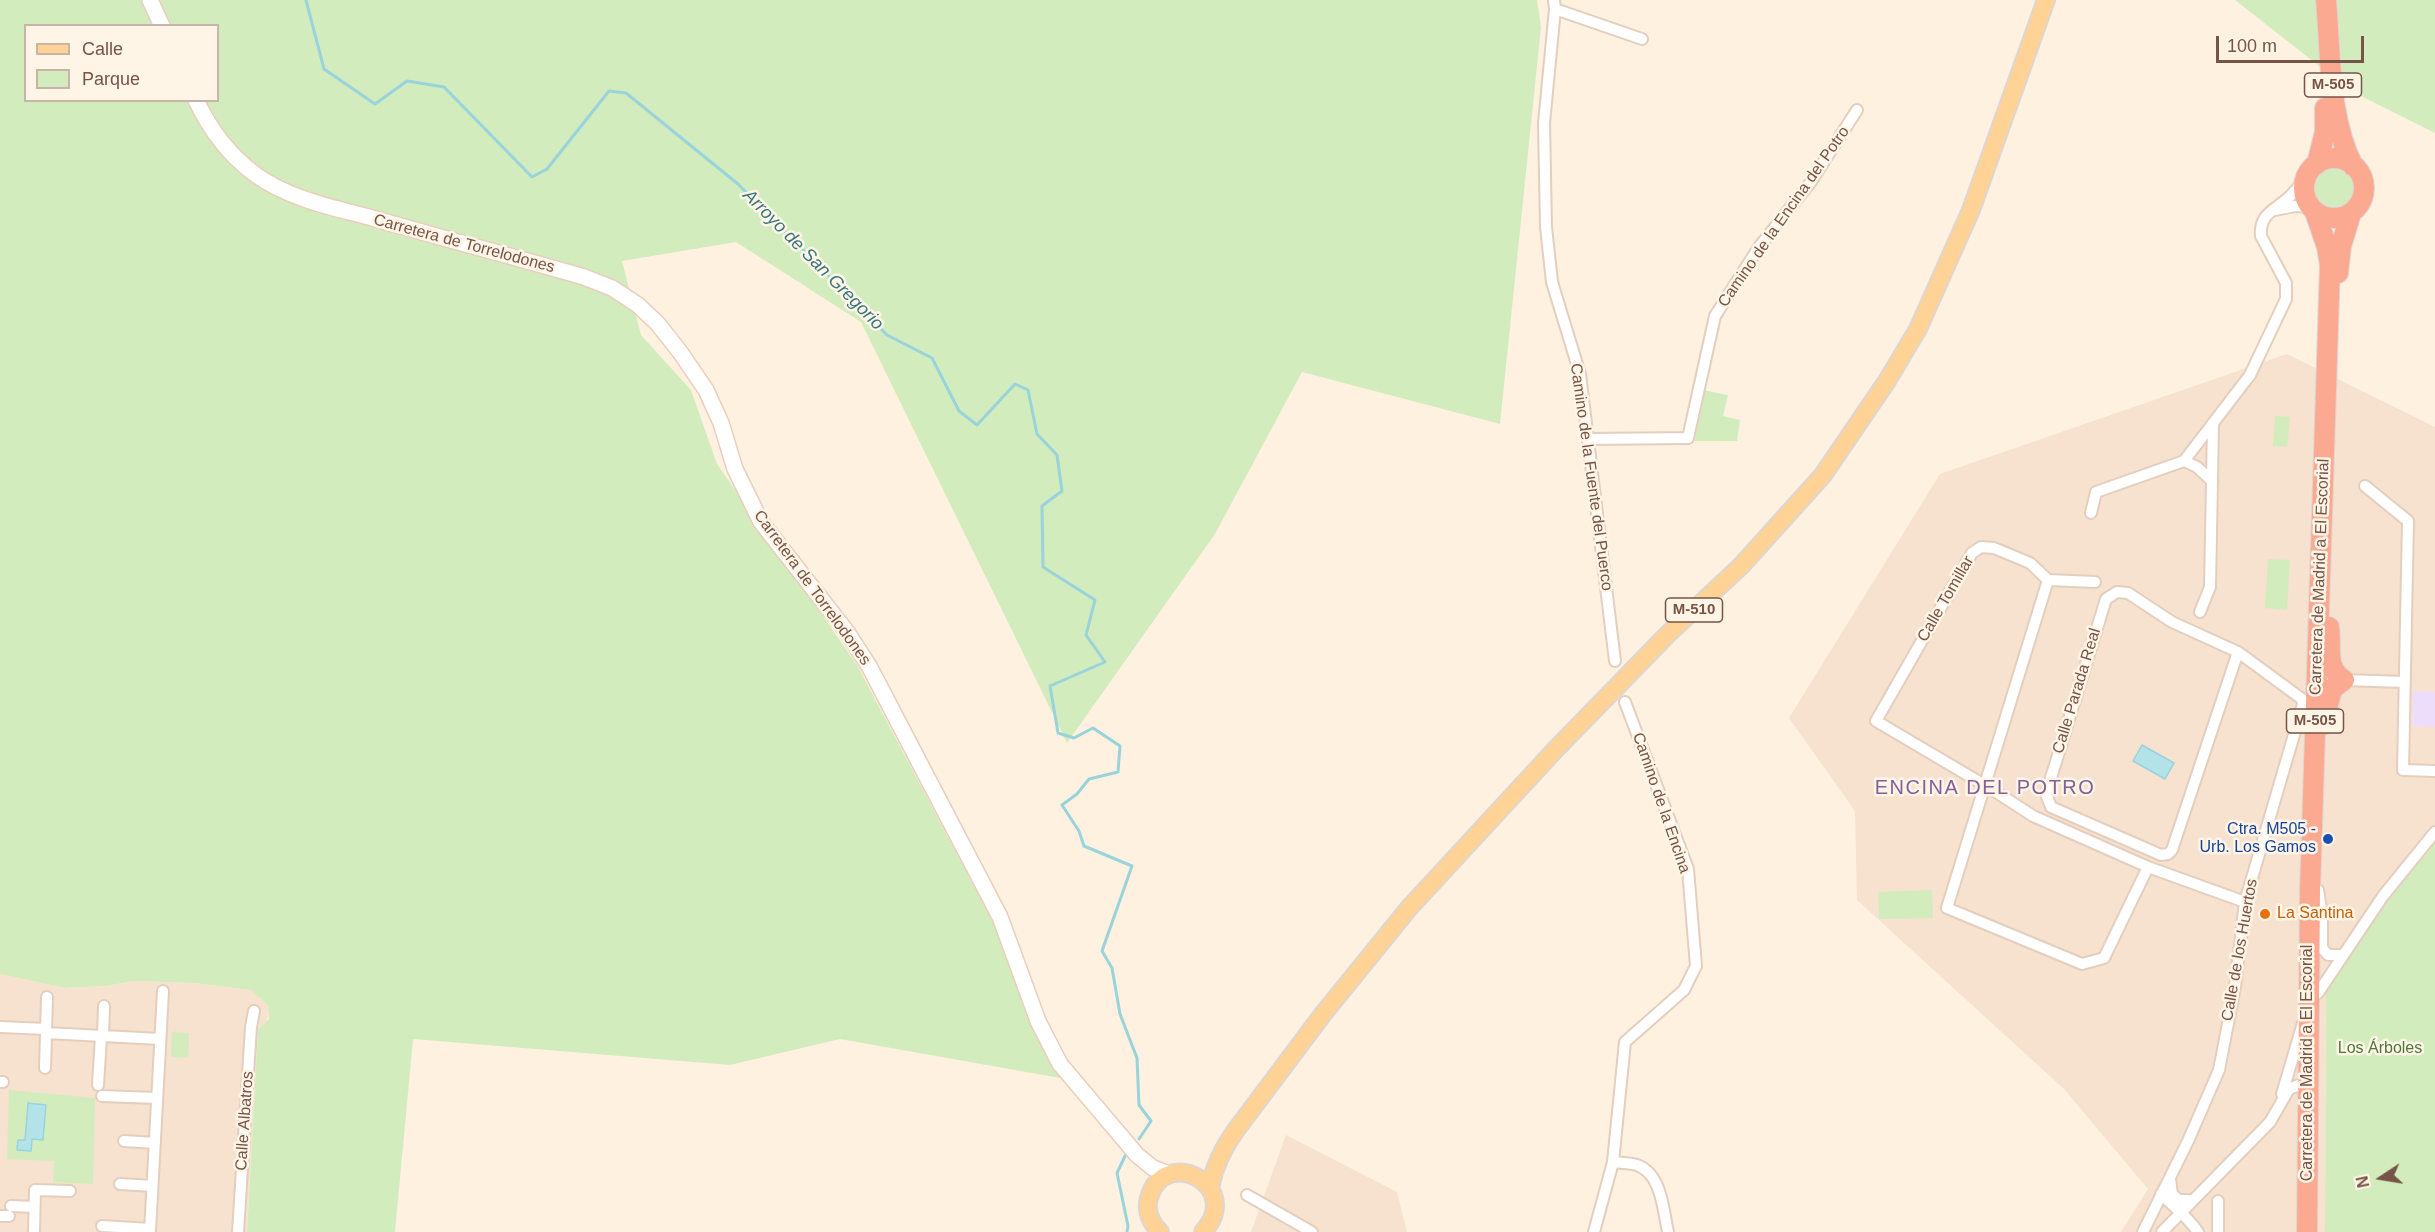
<!DOCTYPE html>
<html>
<head>
<meta charset="utf-8">
<style>
	body { margin:0 }
	#map { position:relative; width:2435px; height:1232px; overflow:hidden; background:#fef1e0; font-family:Arial,sans-serif }
	canvas { display:block }
	.legend { position:absolute; left:24px; top:24px; width:195px; height:78px; box-sizing:border-box; background:#fff5e7; border:2px solid #c8b5a7; margin:0; padding:8px 10px; list-style:none; font-size:18px; color:#765446 }
	.legend li { display:flex; align-items:center; gap:12px; height:30px }
	.legend b { width:30px; border:2px solid #c8b5a7 }
	.north { position:absolute; left:2351px; top:1148px; width:60px; height:60px; -webkit-text-stroke:4px #fff5e7; paint-order:stroke; rotate:258deg; font-size:16px; font-weight:700; line-height:24px; text-align:center; color:#765446 }
	.north::after { content:''; display:block; margin:auto; width:21px; height:27px; background:#765446; clip-path:polygon(50% 0,100% 100%,50% 72%,0 100%) }
	.scale { position:absolute; left:2216px; top:36px; width:148px; height:27px; box-sizing:border-box; border:3px solid #765446; border-top:0; padding-left:8px; font-size:18px; line-height:21px; white-space:nowrap; color:#765446; -webkit-text-stroke:4px #fff5e7; paint-order:stroke }
</style>
</head>
<body>
<div id="map">
<canvas width="2435" height="1232"></canvas>
<ul class="legend">
<li><b style="height:8px;background:#ffd395"></b>Calle</li>
<li><b style="height:16px;background:#d3ecbe"></b>Parque</li>
</ul>
<div class="north">N</div>
<div class="scale">100 m</div>
</div>
<script>
const c = document.querySelector('canvas').getContext('2d');
c.lineJoin = 'round';
function paint(path, color) {
  c.fillStyle = color;
  c.fill(path, 'evenodd');
}
function trace(path, color, width, dash) {
  c.strokeStyle = color;
  c.lineWidth = width;
  c.lineCap = dash ? 'butt' : 'round';
  c.setLineDash(dash || []);
  c.stroke(path);
}
function write(font, color, halo, rows, align = 'center') {
  c.font = font + ' Arial,sans-serif';
  c.lineWidth = 5;
  c.setLineDash([]);
  c.textBaseline = 'middle';
  c.strokeStyle = halo;
  c.fillStyle = color;
  for (const [text, x, y, turn = 0] of rows) {
    c.save();
    c.translate(x, y);
    c.rotate((+turn || 0) * Math.PI / 180);
    c.textAlign = isNaN(turn) ? turn : align;
    if (halo) c.strokeText(text, 0, 0);
    c.fillText(text, 0, 0);
    c.restore();
  }
}
paint(new Path2D(`
	M2287,354L2435,427V846L2326,989L2325,1232H2121L2148,1189L2064,1089L1857,900L1855,811L1789,718L1940,474Z
	M0,974L65,988L106,986L134,981L194,983L251,990L261,997L268,1005L269,1013L266,1023L258,1029L247,1232H0Z
	M1286,1135L1397,1192L1407,1232H1251Z`), '#f6e2ce');
paint(new Path2D(`
	M2413,691L2435,692V727L2412,726Z`), '#eeddfa');
paint(new Path2D(`
	M0,0H1537L1541,27L1500,424L1302,372L1215,534L1067,743L861,322L736,242L622,261L641,335L691,390L717,464L857,665L996,928L1060,1078L840,1039L730,1065L413,1039L395,1232H247L258,1029L269,1019L268,1005L251,990L194,983L134,981L106,986L65,988L0,974ZM26,26H218V100H26Z
	M2235,0H2435V133L2351,91Z
	M2312 189a22 22 0 1 1 44 0a22 22 0 1 1-44 0Z
	M1703,390L1728,395L1723,416L1740,420L1737,441H1695Z
	M2275,416L2290,417L2287,447L2273,446Z
	M2268,559L2290,560L2287,610L2265,608Z
	M2435,842V1232H2325L2326,989L2415,864Z
	M1932,890L1933,918L1879,919L1878,892Z
	M172,1032L189,1033L188,1058L171,1057Z
	M9,1090L95,1098L93,1184L53,1182L54,1161L7,1159Z`), '#d3ecbe');
const water = new Path2D(`
	M2142,745L2174,763L2165,779L2133,761Z
	M28,1103L46,1105L43,1140L32,1139L31,1151L17,1150L18,1140H25Z`);
paint(water, '#b3e3e8');
trace(water, '#99d3db', 1.5);
trace(new Path2D(`
	M306,0L324,69L375,104L407,81L444,87L532,177L547,169L609,91L626,93L738,184L887,335L932,358L959,411L977,425L1015,384L1028,390L1037,434L1057,455L1062,491L1042,506L1043,567L1095,600L1086,635L1105,662L1050,686L1058,733L1074,738L1093,728L1120,746L1118,772L1089,779L1077,794L1062,805L1079,831L1084,846L1132,866L1102,951L1112,968L1120,1014L1137,1058L1139,1105L1151,1121L1139,1139
	M1126,1154L1117,1173L1128,1226L1127,1232`), '#99d3db', 3);
const street = new Path2D(`
	M1554,0L1555,9L1544,123L1546,227L1552,282L1580,374L1615,661
	M1555,9L1642,39
	M2275,210L2295,206L2310,207
	M1588,439L1688,438L1715,316L1759,247L1810,183L1857,110
	M2184,461L2197,467L2212,481L2210,587L2200,612
	M2212,481L2213,423
	M2365,486L2408,521L2403,770L2435,771
	M2091,513L2096,492L2184,461L2250,375L2286,299V283L2261,236C2259,214 2274,211 2288,198C2294,193 2299,186 2305,180
	M2048,580L1947,908L2082,964L2104,958L2148,867
	M2095,582L2048,580L2030,563L1994,548L1981,547L1972,553L1876,721L1993,790L2033,816L2148,867L2245,902
	M2344,680L2404,682
	M2318,890L2322,915V948L2328,955H2342
	M2318,993L2383,896L2435,832
	M0,1027L46,1029
	M46,1033L160,1039
	M103,1036L104,1006
	M45,1068L47,997
	M0,1082H3
	M98,1085L101,1036
	M2282,1094L2303,1023
	M102,1096L157,1098
	M124,1141L155,1143
	M1613,1162C1621,1163 1630,1163 1637,1165C1662,1174 1663,1210 1668,1232
	M2170,1179L2172,1194L2179,1200H2193
	M120,1184L152,1186
	M2161,1194C2174,1207 2188,1217 2198,1232
	M1247,1195L1312,1232
	M2218,1201V1232
	M11,1206L34,1207
	M0,1216H9
	M102,1226L150,1229
	M34,1232L35,1190L70,1191
	M150,1232L163,991
	M238,1232L251,1027L254,1011
	M1594,1232L1613,1162L1625,1042L1684,990L1696,966L1688,869L1625,702
	M2143,1232L2188,1141L2219,1070L2235,987L2245,902L2303,704L2302,699L2238,652L2172,622L2128,593L2117,592L2106,599L2046,794L2051,807L2161,855L2168,854L2172,850L2238,652
	M2162,1232L2270,1122L2289,1089L2299,1085L2307,1094`);
const secondary = new Path2D(`
	M150,0L162,26
	M196,100C210,130 230,156 256,175C291,200 336,208 376,219C445,239 515,257 584,277L612,288L638,305L658,324L680,352L706,390L721,423L735,469L761,522L847,632L869,666L1000,917L1038,1021L1060,1064L1137,1155L1153,1168L1169,1174`);
const primary = new Path2D(`
	M1210,1188C1214,1166 1223,1148 1236,1130L1323,1014L1409,908L1555,750L1668,634L1741,566L1823,475L1887,381L1918,329L1971,210L2046,0
	M1160,1232C1151,1223 1145,1211 1149,1198C1164,1144 1245,1186 1203,1232`);
const highway = new Path2D(`
	M2326,0C2331,55 2328,116 2353,166
	M2304 188a30 30 0 1 1 60 0a30 30 0 1 1-60 0Z
	M2317,164L2325,132V108
	M2338,273L2341,246L2351,213
	M2323,725L2332,689L2344,680C2324,668 2332,647 2329,627
	M2307,1232L2310,890L2330,265L2327,247L2315,212`);
trace(street, '#e4cebe', 14);
trace(secondary, '#eacebb', 18);
trace(primary, '#ded6d3', 20);
trace(highway, '#ded6d3', 22);
trace(street, '#fff', 10);
trace(secondary, '#fff', 15);
trace(primary, '#ffd395', 16);
trace(highway, '#fca992', 20);
for (const [x, y, r, color] of [
	[2328,839,6,"#1a4fb4"],
	[2265,914,6,"#e8710a"]
]) {
  const dot = new Path2D();
  dot.arc(x, y, r, 0, 2 * Math.PI);
  c.fillStyle = color;
  c.fill(dot);
  trace(dot, '#fff5e7', 2);
}
for (const [x, y, w] of [
	[2333,85,57],
	[1694,610,57],
	[2315,721,57]
]) {
  const box = new Path2D();
  box.roundRect(x - w / 2, y - 12, w, 24, 4.5);
  c.fillStyle = '#fff5e7';
  c.fill(box);
  trace(box, '#765446', 1.5);
}
write('bold 15px', '#765446', null, [
	["M-505",2333,85],
	["M-510",1694,610],
	["M-505",2315,721]
]);
write('16px', '#765446', '#fff5e7', [
	["Camino de la Encina del Potro",1784,217,-55],
	["Carretera de Torrelodones",464,244,15],
	["Camino de la Fuente del Puerco",1591,477,82],
	["Carretera de Madrid a El Escorial",2320,577,-88],
	["Carretera de Torrelodones",812,588,54],
	["Calle Tomillar",1946,599,-60],
	["Calle Parada Real",2077,691,-73],
	["Camino de la Encina",1661,803,71],
	["Calle de los Huertos",2240,950,-80],
	["Carretera de Madrid a El Escorial",2308,1063,-90],
	["Calle Albatros",245,1121,-86]
]);
write('16px', '#164399', '#fff5e7', [
	["Ctra. M505 -",2316,830],
	["Urb. Los Gamos",2316,848]
], 'right');
write('16px', '#c56008', '#fff5e7', [
	["La Santina",2277,914]
], 'left');
write('16px', '#4f773b', '#fff5e7', [
	["Los Árboles",2380,1049]
]);
write('italic 18px', '#39757d', '#fff5e7', [
	["Arroyo de San Gregorio",813,260,45]
]);
c.letterSpacing = '1.5px';
write('20px', '#84609a', '#fff5e7', [
	["ENCINA DEL POTRO",1985,788]
]);
c.letterSpacing = '0px';
</script>
</body>
</html>
